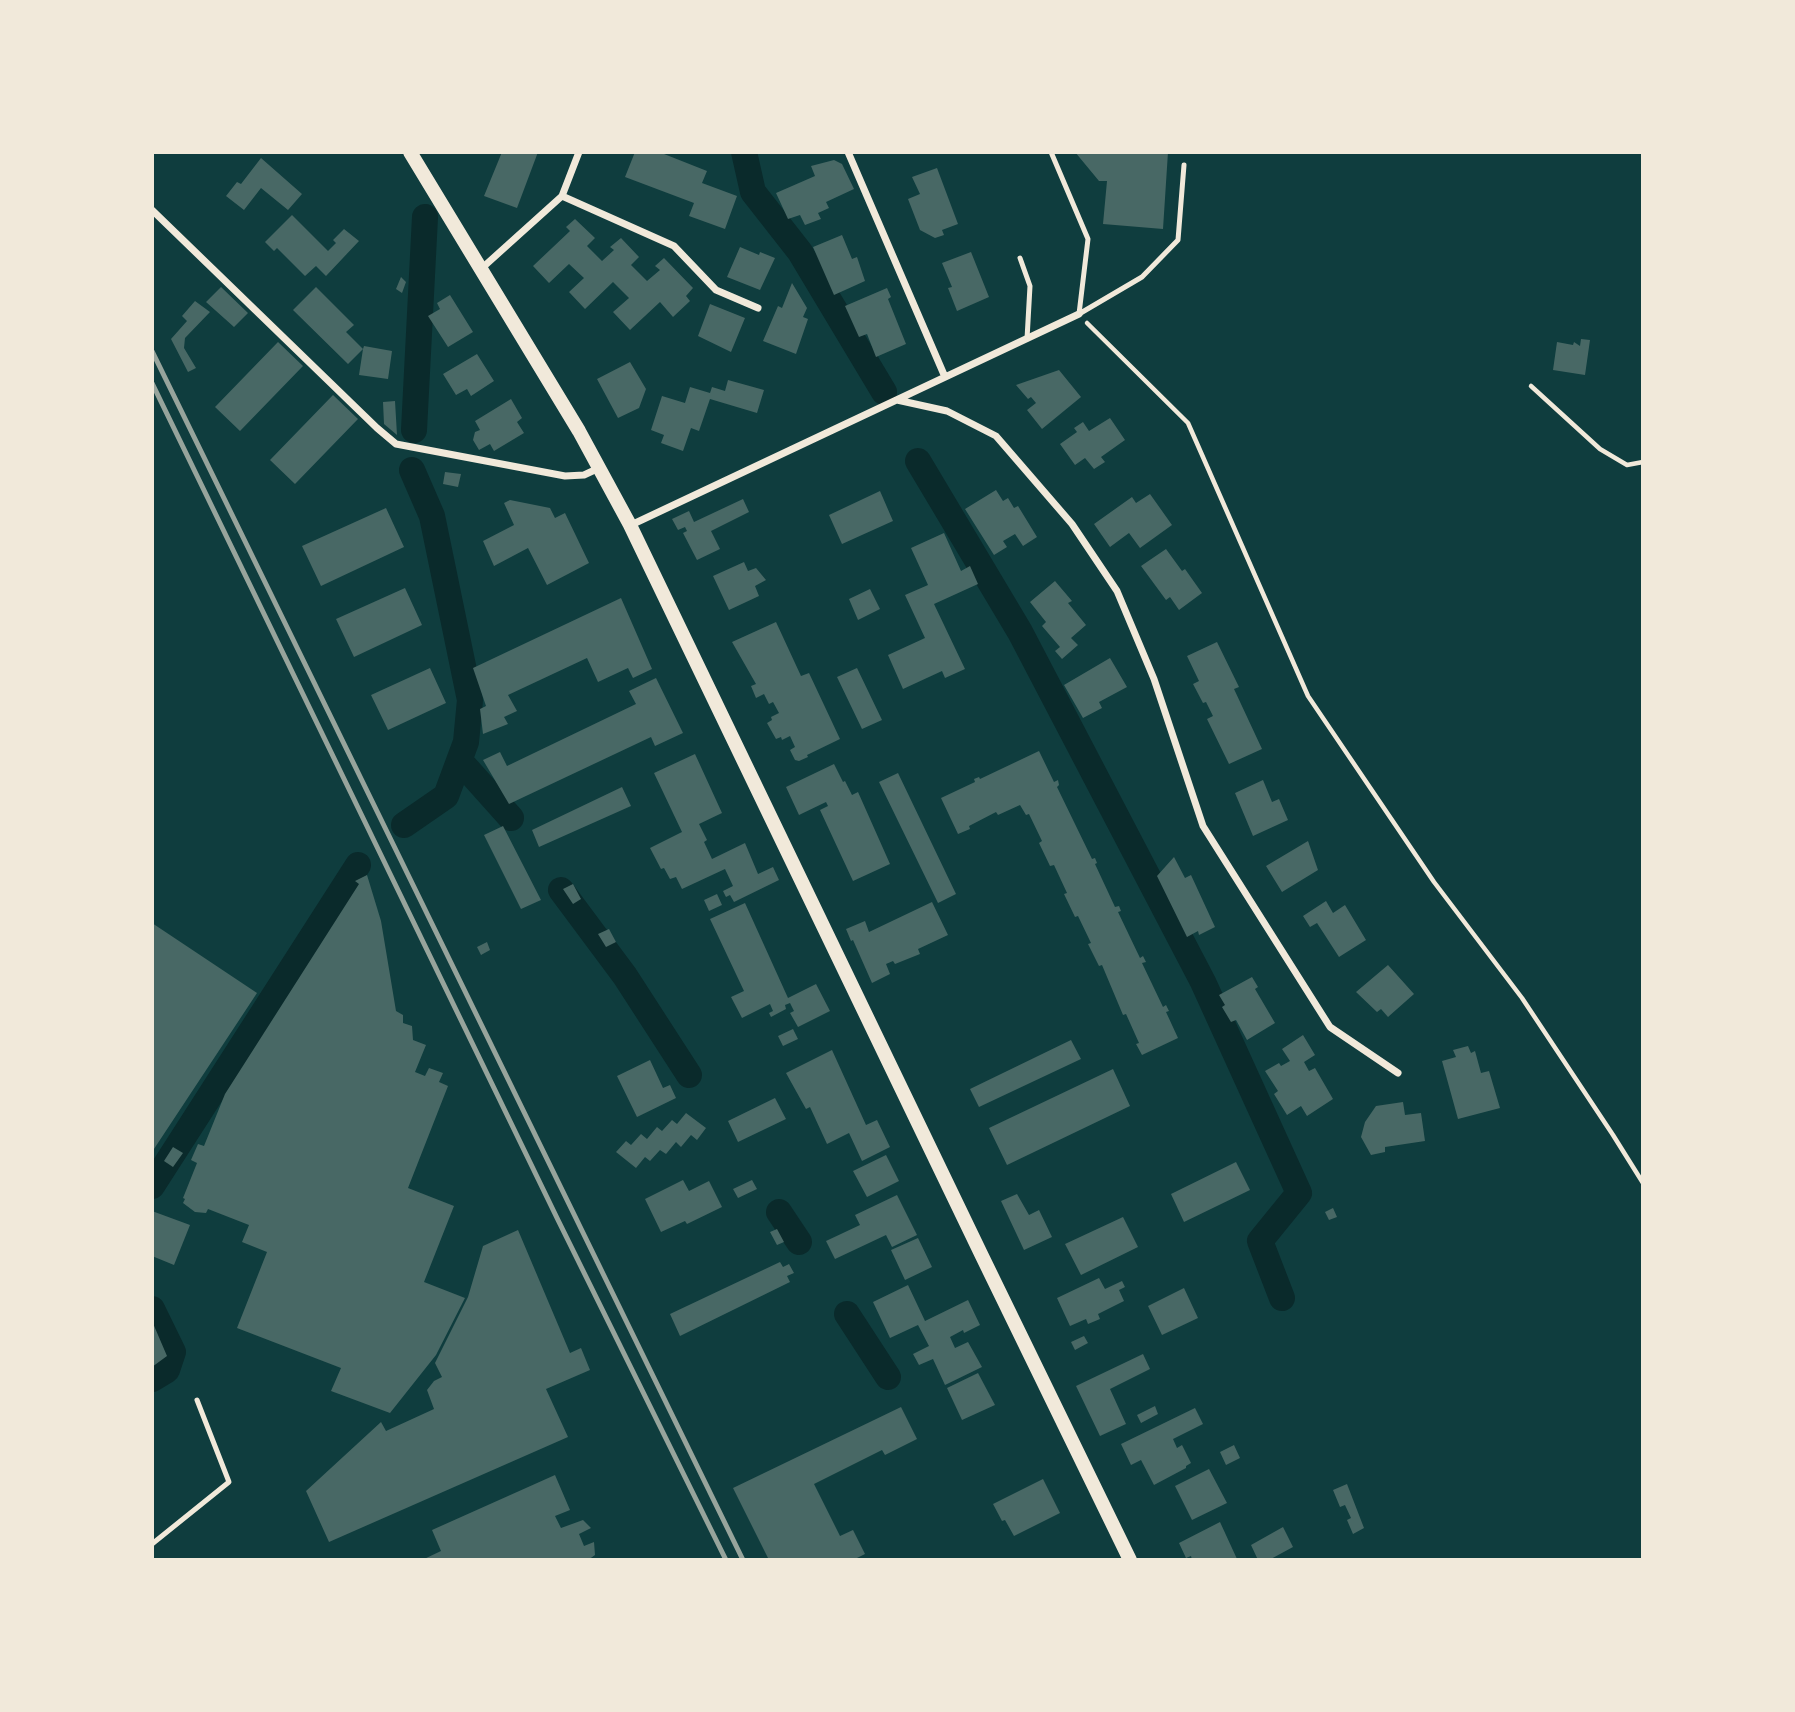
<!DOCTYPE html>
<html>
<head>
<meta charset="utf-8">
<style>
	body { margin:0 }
	#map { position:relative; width:1795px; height:1712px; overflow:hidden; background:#0f3d3e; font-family:Inter,sans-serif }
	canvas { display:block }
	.frame { position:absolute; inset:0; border:154px solid #f1e9da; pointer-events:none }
</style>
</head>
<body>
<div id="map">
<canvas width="1795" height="1712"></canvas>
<div class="frame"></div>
</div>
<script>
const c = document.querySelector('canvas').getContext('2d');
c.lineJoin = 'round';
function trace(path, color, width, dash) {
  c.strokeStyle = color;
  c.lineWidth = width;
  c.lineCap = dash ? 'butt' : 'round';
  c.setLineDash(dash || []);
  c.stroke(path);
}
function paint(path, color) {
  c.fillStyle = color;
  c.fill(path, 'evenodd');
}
trace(new Path2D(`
	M744,152L753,192L800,252L884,392
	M414,430L425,217
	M918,461L1020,632L1203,982L1299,1193L1260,1241L1282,1298
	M460,761L511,818
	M404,825L446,796L466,742L470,700L432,516L412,470
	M561,890L625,976L689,1075
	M152,1186L358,865
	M779,1212L799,1242
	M152,1309L173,1352L167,1370L152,1379
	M847,1314L888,1377`), '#0a2a2b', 26);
paint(new Path2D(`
	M502,152H538L517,208L484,196Z
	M635,152H659L707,171L702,183L737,196L725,229L689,216L694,203L625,177Z
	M1075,152H1168L1163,229L1103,224L1107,181H1099Z
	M261,158L302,194L288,210L261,188L244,210L226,196L237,182L241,184Z
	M834,160L842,164L854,189L826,202L829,208L818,213L821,219L805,225L800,215L788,219L776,193L815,176L811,166Z
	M937,168L958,224L942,230L944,235L935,238L920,230L908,199L920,194L912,177Z
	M292,215L328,251L336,243L333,240L344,229L359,241L326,276L316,266L305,276L277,248L274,251L265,242Z
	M575,219L595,238L587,246L602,261L614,250L610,247L621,238L639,257L631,265L647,281L660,270L655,266L664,258L693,288L686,296L690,301L673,317L660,302L630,330L613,312L629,298L613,282L585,309L569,292L584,278L569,264L549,283L533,266L570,231L566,227Z
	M842,235L852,259L857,257L865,281L834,295L813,247Z
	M740,247L759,255L760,252L775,258L760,290L727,277Z
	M971,252L989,297L957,311L948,288L952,287L942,263Z
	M401,277L406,282L402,293L396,289Z
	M792,283L807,308L803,317L808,319L796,354L763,341L778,306L782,308Z
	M221,287L248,313L234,327L206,302Z
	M316,287L354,325L346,332L363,349L364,346L392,351L388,379L359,375L363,349L348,364L293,310Z
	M887,288L891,297L888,299L906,344L876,357L867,334L859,337L845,306Z
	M450,295L473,332L448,347L428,316L440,309L437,303Z
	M195,301L210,312L185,338L184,348L196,368L188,372L171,339L187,321L182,316Z
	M710,304L745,318L731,352L698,336Z
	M1581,339L1590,340L1585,375L1553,370L1557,342L1573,345L1574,342L1580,346Z
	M278,342L303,366L240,431L215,407Z
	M477,354L494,381L471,396L467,389L456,395L443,374Z
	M630,362L646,389L639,408L618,418L597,379Z
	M1059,370L1081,397L1042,429L1027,410L1036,403L1031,397L1028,399L1016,385Z
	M728,380L764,390L757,413L710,399L699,431L691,428L683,451L661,443L664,435L651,430L662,396L685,403L690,387L710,393L712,387L725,391Z
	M333,395L358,419L295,484L270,460Z
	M511,399L522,418L517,422L524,433L494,451L490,444L479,450L473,440L475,432L480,430L475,421Z
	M395,401L397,435L384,424L383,402Z
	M1110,418L1125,440L1101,457L1105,462L1094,469L1085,458L1075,465L1060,444L1077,432L1074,428L1083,422L1089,431Z
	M445,472L461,474L458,487L443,484Z
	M996,490L1003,501L1008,498L1014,508L1018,506L1037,537L1023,546L1015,534L1003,541L1007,547L994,555L965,509Z
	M880,491L893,521L842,544L829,515Z
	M1150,494L1172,525L1140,548L1129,533L1110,547L1094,524L1132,497L1136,503Z
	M743,499L749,512L711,531L720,549L697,560L683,533L687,531L685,527L678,530L672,519L689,511L694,522Z
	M510,500L550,508L555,518L565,513L589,563L547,585L528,548L494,566L483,541L514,525L504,503Z
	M386,508L404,547L321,586L302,546Z
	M944,533L961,571L970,566L978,584L934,604L965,669L945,678L942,671L903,689L888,655L925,638L905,595L928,585L911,548Z
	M1166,549L1182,571L1185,569L1202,593L1179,610L1170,597L1166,600L1141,566Z
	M744,562L748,571L756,568L766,580L755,586L759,596L729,610L713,576Z
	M1055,581L1072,601L1068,603L1086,625L1071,638L1078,645L1062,659L1055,651L1060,647L1042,626L1046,622L1030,602Z
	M405,588L422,625L354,657L336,619Z
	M870,589L880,609L858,620L849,599Z
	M621,598L652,669L633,678L628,668L598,682L587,658L508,695L517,711L504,717L508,724L483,734L480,709L486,706L473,668Z
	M776,622L801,676L809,673L840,739L807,755L808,757L799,761L795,760L790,750L795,747L790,736L782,740L781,737L776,739L767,723L772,720L771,717L779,713L773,702L769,704L764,694L756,698L751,686L756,684L732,642Z
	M1217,642L1239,687L1234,689L1262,749L1229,764L1207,719L1213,716L1206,702L1203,703L1193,684L1199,681L1187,656Z
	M1110,658L1127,687L1099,702L1102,708L1083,718L1064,685Z
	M430,668L446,703L388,730L371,695Z
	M857,668L882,720L862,729L837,677Z
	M656,678L683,733L655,746L651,737L509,804L483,760L500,752L507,766L636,704L629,691Z
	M1039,751L1054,782L1058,780L1059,785L1057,787L1092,859L1095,858L1097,863L1095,864L1115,907L1119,906L1121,911L1118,912L1140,958L1143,956L1146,962L1142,963L1163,1007L1166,1005L1169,1011L1166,1012L1178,1038L1142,1055L1136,1044L1139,1043L1126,1014L1123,1015L1102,965L1099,966L1088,944L1091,943L1078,916L1075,917L1064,894L1067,893L1054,865L1050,866L1039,843L1042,841L1029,814L1026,815L1020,805L998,815L996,812L969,826L970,829L958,834L941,798L975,782L974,779L979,777L980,779Z
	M695,754L722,813L699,824L707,840L704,842L712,859L745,843L758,874L773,867L779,880L734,902L730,895L726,897L723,891L733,886L725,869L682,889L676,877L670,879L664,868L661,869L650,848L682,832L654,773Z
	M834,764L843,782L845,781L852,795L858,792L890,864L853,881L820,810L828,806L826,802L799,815L786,787Z
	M898,773L956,894L938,903L879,782Z
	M1263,780L1272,802L1279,799L1288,820L1253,836L1235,793Z
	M622,787L631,806L539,847L532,830Z
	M503,826L541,900L521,909L484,835Z
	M1308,841L1318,870L1282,892L1266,866Z
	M1174,857L1185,878L1191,875L1215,927L1199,935L1198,931L1187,937L1157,876Z
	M367,875L381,921L396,1011L403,1015V1023L412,1026L413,1040L426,1045L415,1072L425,1076L429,1068L443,1073L439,1082L448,1086L408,1188L454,1206L424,1282L465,1298L436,1355L390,1413L331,1391L341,1368L237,1328L267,1252L242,1242L249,1225L208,1209L206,1213L195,1212L183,1203L185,1199L183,1198L197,1163L191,1160L198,1144L204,1146L225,1094L359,884L355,881Z
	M573,884L581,899L573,904L563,889Z
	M717,894L722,905L709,911L704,900Z
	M1326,901L1333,913L1345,905L1366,940L1339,957L1317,923L1310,927L1303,916Z
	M932,902L948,935L918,949L920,954L895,964L893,961L886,964L890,974L872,983L853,940L851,941L846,929L865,921L869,932Z
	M745,903L788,998L816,984L830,1011L798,1027L790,1013L794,1011L790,1003L785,1005L786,1009L771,1017L769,1013L773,1011L770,1004L742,1018L731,997L744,991L710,919Z
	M152,923L257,993L152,1152Z
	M609,929L616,942L606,947L598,934Z
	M487,942L490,950L481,955L477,947Z
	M1388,965L1414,994L1388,1017L1381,1009L1377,1012L1356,992Z
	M1252,977L1258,987L1255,989L1275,1023L1247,1040L1236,1020L1231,1022L1222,1007L1225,1005L1219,995Z
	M793,1029L798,1039L783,1046L778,1036Z
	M1303,1035L1315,1055L1304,1062L1309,1071L1315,1068L1333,1099L1307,1116L1301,1106L1287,1115L1274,1094L1278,1091L1265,1071L1279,1063L1281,1066L1290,1061L1282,1049Z
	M1071,1040L1081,1059L979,1107L970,1089Z
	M1468,1046L1471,1053L1475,1051L1481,1073L1489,1071L1500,1108L1458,1119L1442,1061L1456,1057L1453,1050Z
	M832,1050L866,1125L877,1120L890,1147L862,1161L849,1133L827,1144L810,1107L806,1109L786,1073Z
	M650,1060L663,1088L670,1085L676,1098L637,1117L617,1076Z
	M1113,1069L1130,1106L1007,1165L989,1128Z
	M775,1098L786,1119L738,1142L728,1121Z
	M1403,1102L1405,1115L1421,1113L1425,1141L1385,1147V1152L1371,1155L1361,1137L1365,1122L1376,1106Z
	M686,1113L706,1128L697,1140L691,1135L681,1147L676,1142L666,1154L660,1150L650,1161L645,1157L636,1168L616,1152L626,1141L631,1145L641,1134L647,1139L657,1127L662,1131L672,1120L677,1124Z
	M173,1147L183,1153L173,1167L164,1161Z
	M886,1155L899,1181L867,1197L853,1171Z
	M1236,1162L1250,1190L1184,1222L1171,1194Z
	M683,1180L689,1191L709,1181L722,1207L687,1224L685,1221L661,1232L645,1199Z
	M752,1180L757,1189L738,1198L733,1189Z
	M1017,1194L1029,1215L1039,1210L1052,1237L1024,1250L1001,1201Z
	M897,1195L917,1235L892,1247L886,1235L835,1259L826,1241L860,1225L855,1215Z
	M1333,1208L1337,1217L1329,1220L1325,1212Z
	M152,1211L190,1225L174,1265L152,1256Z
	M1123,1217L1138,1247L1081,1275L1065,1244Z
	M777,1229L784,1242L777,1245L770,1232Z
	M518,1230L570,1353L581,1348L590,1370L546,1389L568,1437L329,1542L306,1491L381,1422L386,1431L434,1409L427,1390L434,1381L442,1377L435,1363L468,1297L483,1246Z
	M918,1238L932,1267L905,1280L891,1250Z
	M780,1262L783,1267L789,1264L794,1273L787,1276L790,1282L680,1336L670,1314Z
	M1099,1278L1105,1289L1122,1281L1125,1287L1119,1290L1124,1301L1098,1314L1100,1319L1088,1324L1086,1319L1070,1326L1057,1298Z
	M908,1285L925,1321L968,1300L980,1325L964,1333L963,1330L950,1337L955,1348L968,1342L982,1367L945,1385L933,1359L919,1365L913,1354L929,1346L918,1325L890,1338L873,1302Z
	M1184,1288L1198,1318L1162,1335L1148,1306Z
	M152,1321L167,1356L152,1367Z
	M1084,1336L1088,1343L1075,1350L1071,1342Z
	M1143,1354L1150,1369L1110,1389L1126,1424L1100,1436L1076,1386Z
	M978,1373L995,1405L962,1420L947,1388Z
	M1155,1406L1158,1414L1141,1423L1137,1415Z
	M901,1407L917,1439L885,1455L882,1450L814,1484L840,1536L853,1530L865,1554L853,1560H769L733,1488Z
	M1195,1408L1203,1424L1173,1439L1177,1448L1182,1445L1191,1463L1186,1466V1468L1154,1485L1141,1460L1131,1465L1121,1444Z
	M1234,1445L1240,1458L1226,1465L1220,1452Z
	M1209,1469L1227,1503L1192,1520L1175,1486Z
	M555,1475L570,1510L555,1516L561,1528L583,1520L591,1528L579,1534L584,1546L594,1542L595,1555L588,1560H422L441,1551L432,1530Z
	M1043,1479L1060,1513L1014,1536L1005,1520L1002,1521L993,1504Z
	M1347,1484L1364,1528L1353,1534L1347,1520L1351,1518L1345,1505L1340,1507L1333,1490Z
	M1220,1522L1237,1559L1192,1560L1191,1556L1186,1558L1179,1543Z
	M1283,1527L1293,1547L1269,1560H1258L1251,1545Z`), '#486865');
trace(new Path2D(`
	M1087,323L1188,423L1308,696L1434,882L1522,998L1613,1135L1643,1183
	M1531,386L1600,449L1627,465L1643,462`), '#f1e9da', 4.5);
trace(new Path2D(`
	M1051,152L1088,239L1079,314
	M1020,258L1030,286L1027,339
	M1079,314L1142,277L1178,240L1184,165
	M152,1544L229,1482L197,1400`), '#f1e9da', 5);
trace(new Path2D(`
	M848,152L945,377
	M562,196L674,246L716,290L758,308
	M152,210L377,428L396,444L565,476L584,475L599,468
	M481,269L562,196L579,152
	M897,400L947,411L996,436L1072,524L1117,591L1154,679L1203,826L1330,1027L1398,1073
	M631,525L1079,314`), '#f1e9da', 7);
trace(new Path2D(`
	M410,152L579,431L630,525L982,1256L1130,1560`), '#f1e9da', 14);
trace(new Path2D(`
	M152,351L743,1560
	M152,383L558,1220L726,1560`), '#97a49c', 5);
</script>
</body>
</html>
